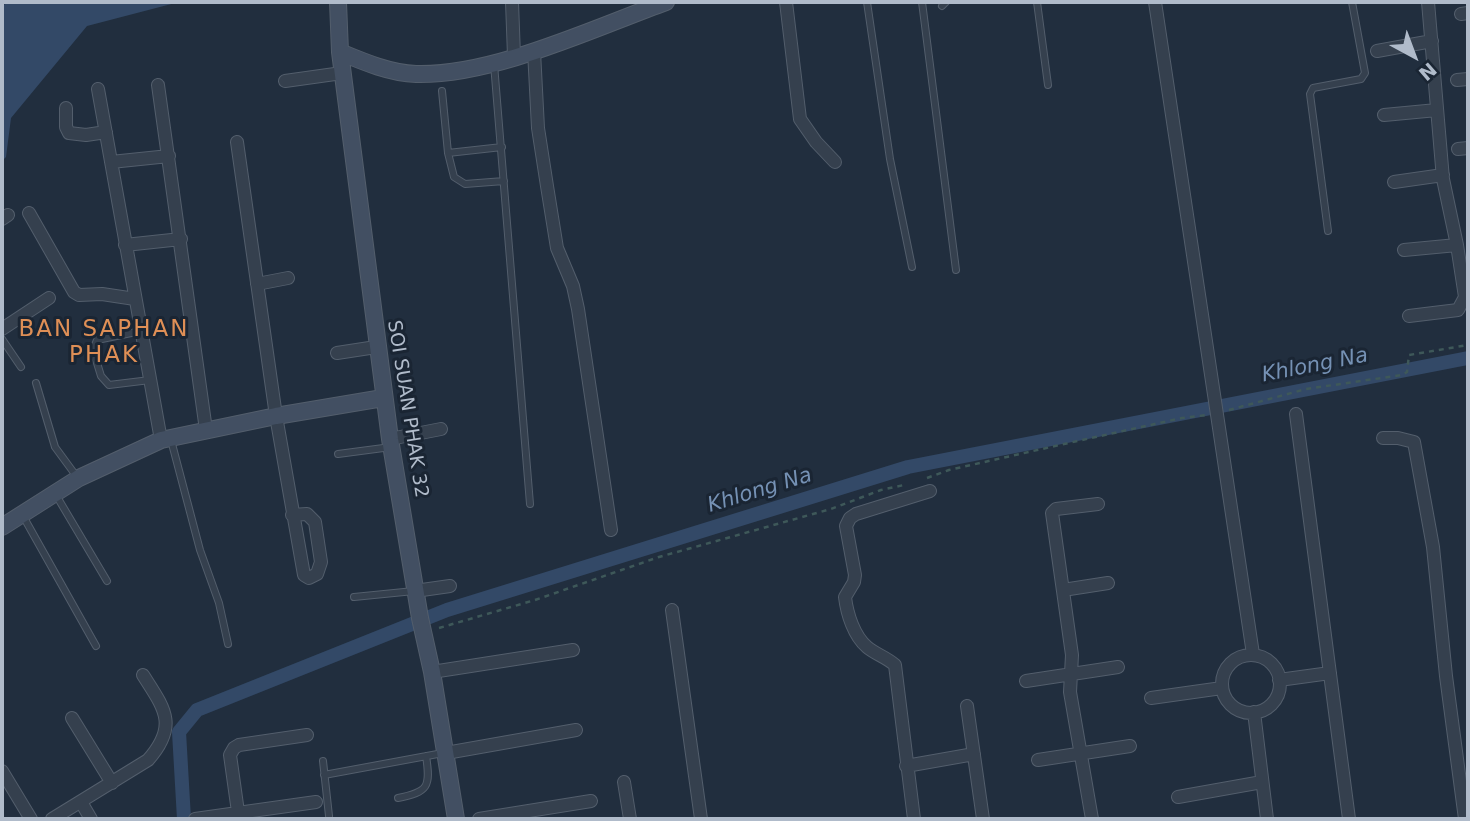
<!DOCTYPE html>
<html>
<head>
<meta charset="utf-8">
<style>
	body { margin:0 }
	#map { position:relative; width:1470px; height:821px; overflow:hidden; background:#212e3e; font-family:"DejaVu Sans",sans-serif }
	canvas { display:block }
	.frame { position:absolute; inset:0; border:4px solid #b0bbca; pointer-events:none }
	.north { position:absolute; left:1379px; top:21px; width:70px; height:70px; -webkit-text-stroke:5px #1a2533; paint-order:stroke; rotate:139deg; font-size:19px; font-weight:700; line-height:28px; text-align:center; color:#b0bbca }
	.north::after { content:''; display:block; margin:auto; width:24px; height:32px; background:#b0bbca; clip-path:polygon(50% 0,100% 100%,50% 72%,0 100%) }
</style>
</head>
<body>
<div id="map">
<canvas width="1470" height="821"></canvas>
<div class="frame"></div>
<div class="north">N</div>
</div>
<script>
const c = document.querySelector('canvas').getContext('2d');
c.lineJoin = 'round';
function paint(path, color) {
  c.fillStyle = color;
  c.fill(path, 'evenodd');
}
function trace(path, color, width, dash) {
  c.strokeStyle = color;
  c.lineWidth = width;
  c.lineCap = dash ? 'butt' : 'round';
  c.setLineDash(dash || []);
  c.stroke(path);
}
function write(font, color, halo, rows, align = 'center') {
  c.font = font + ' "DejaVu Sans",sans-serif';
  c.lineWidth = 6;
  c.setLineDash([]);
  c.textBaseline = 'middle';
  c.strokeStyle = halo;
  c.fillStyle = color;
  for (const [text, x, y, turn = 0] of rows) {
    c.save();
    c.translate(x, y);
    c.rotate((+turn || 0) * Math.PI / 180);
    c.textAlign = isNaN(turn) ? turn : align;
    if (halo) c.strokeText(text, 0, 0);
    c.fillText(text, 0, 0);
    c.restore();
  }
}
paint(new Path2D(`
	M8,2H179L87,26L11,118L6,157L2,161V6Z`), '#334967');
trace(new Path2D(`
	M184,819L179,732L197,710L447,610L908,467L1468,358`), '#334967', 14);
const lane = new Path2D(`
	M867,2L890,159L912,267
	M922,2L956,270
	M1037,2L1048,85
	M942,6L946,2
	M494,64L530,504
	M442,91L448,153L454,177L465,184L504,181
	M448,153L502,147
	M1328,231L1310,94L1313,88L1361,79L1365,73L1352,2
	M141,331L97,340L93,350L101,376L109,385L150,380
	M2,339L21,367
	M36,383L55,447L77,477
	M171,440L200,550L219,603L228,644
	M338,454L391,447
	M56,495L107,581
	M23,516L96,646
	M354,597L414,591
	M323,761L329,816
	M324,775L443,753
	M398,798C428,792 431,787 426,756`);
const street = new Path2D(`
	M512,2L514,56
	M786,2L800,119L816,142L835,162
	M1155,2L1253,654
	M1461,14L1468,13
	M534,51L538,128L547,186L557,248L573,286L578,309L611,530
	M1377,51L1432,41
	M1457,80L1468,79
	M285,81L342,73
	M158,85L206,430
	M98,89L161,440
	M66,108V127L69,133L86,135L106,132
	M1384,115L1437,110
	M237,142L276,416L304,575L309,578L317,574L321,562L315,522L307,514L292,515
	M1458,149L1468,148
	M111,162L169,156
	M1394,182L1443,175
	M29,213L74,292L79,295L102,294L135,299
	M2,219L8,215
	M125,245L181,239
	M1404,250L1457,245
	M257,284L288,278
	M1409,316L1458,310L1465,297L1457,245L1443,179L1428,2
	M2,329L49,298
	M337,353L376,347
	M1296,414L1349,819
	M1383,438H1398L1414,442L1433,547L1446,676L1465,819
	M390,439L441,429
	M1063,590L1108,583
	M415,591L450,586
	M672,610L701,819
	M1222 684a29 29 0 1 1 58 0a29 29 0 1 1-58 0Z
	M432,672L573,650
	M1279,680L1330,673
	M1026,681L1118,667
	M1151,698L1222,688
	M967,706L983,819
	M1254,712L1267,819
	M72,718L112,783
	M446,753L576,730
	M1038,760L1130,746
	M906,766L974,754
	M2,771L31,819
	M624,782L630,819
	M1178,797L1262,782
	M81,802L91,819
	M52,819L148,760C179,725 164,708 143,675
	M195,819L316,802
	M239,819L230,755L234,748L239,745L307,735
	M479,819L591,801
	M914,819L895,665C886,657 875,654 867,647C854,636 847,614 845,597L854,582L855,575L846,526L850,518L856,514L930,491
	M1092,819L1070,692L1072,655L1052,513L1056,509L1098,504`);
const secondary = new Path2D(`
	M338,2L340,52L390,439L420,618L432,672L456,819
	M340,52C364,62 390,73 416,74C493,76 594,28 666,2
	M2,527L79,478L161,440L276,416L383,398`);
trace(lane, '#535e6c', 8);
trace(street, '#535e6c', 14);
trace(secondary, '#535e6c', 18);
trace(new Path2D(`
	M1229,410L1306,389L1402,375L1407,372L1409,355L1468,345
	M927,478L949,470L1064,444L1182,418L1207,415
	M439,628L535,600L659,557L831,509L881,490L904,485`), '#3e5859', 2.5, [5, 5]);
trace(lane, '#35404e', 6);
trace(street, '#35404e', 12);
trace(secondary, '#424f62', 16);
write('19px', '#b0bbca', '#1a2533', [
	["SOI SUAN PHAK 32",407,409,81]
]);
write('italic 21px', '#7591b4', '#1a2533', [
	["Khlong Na",1315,366,-11],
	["Khlong Na",760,491,-17]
]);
c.letterSpacing = '2px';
write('23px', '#df8f56', '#1a2533', [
	["BAN SAPHAN",104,330],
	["PHAK",104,356]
]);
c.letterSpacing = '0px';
</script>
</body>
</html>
